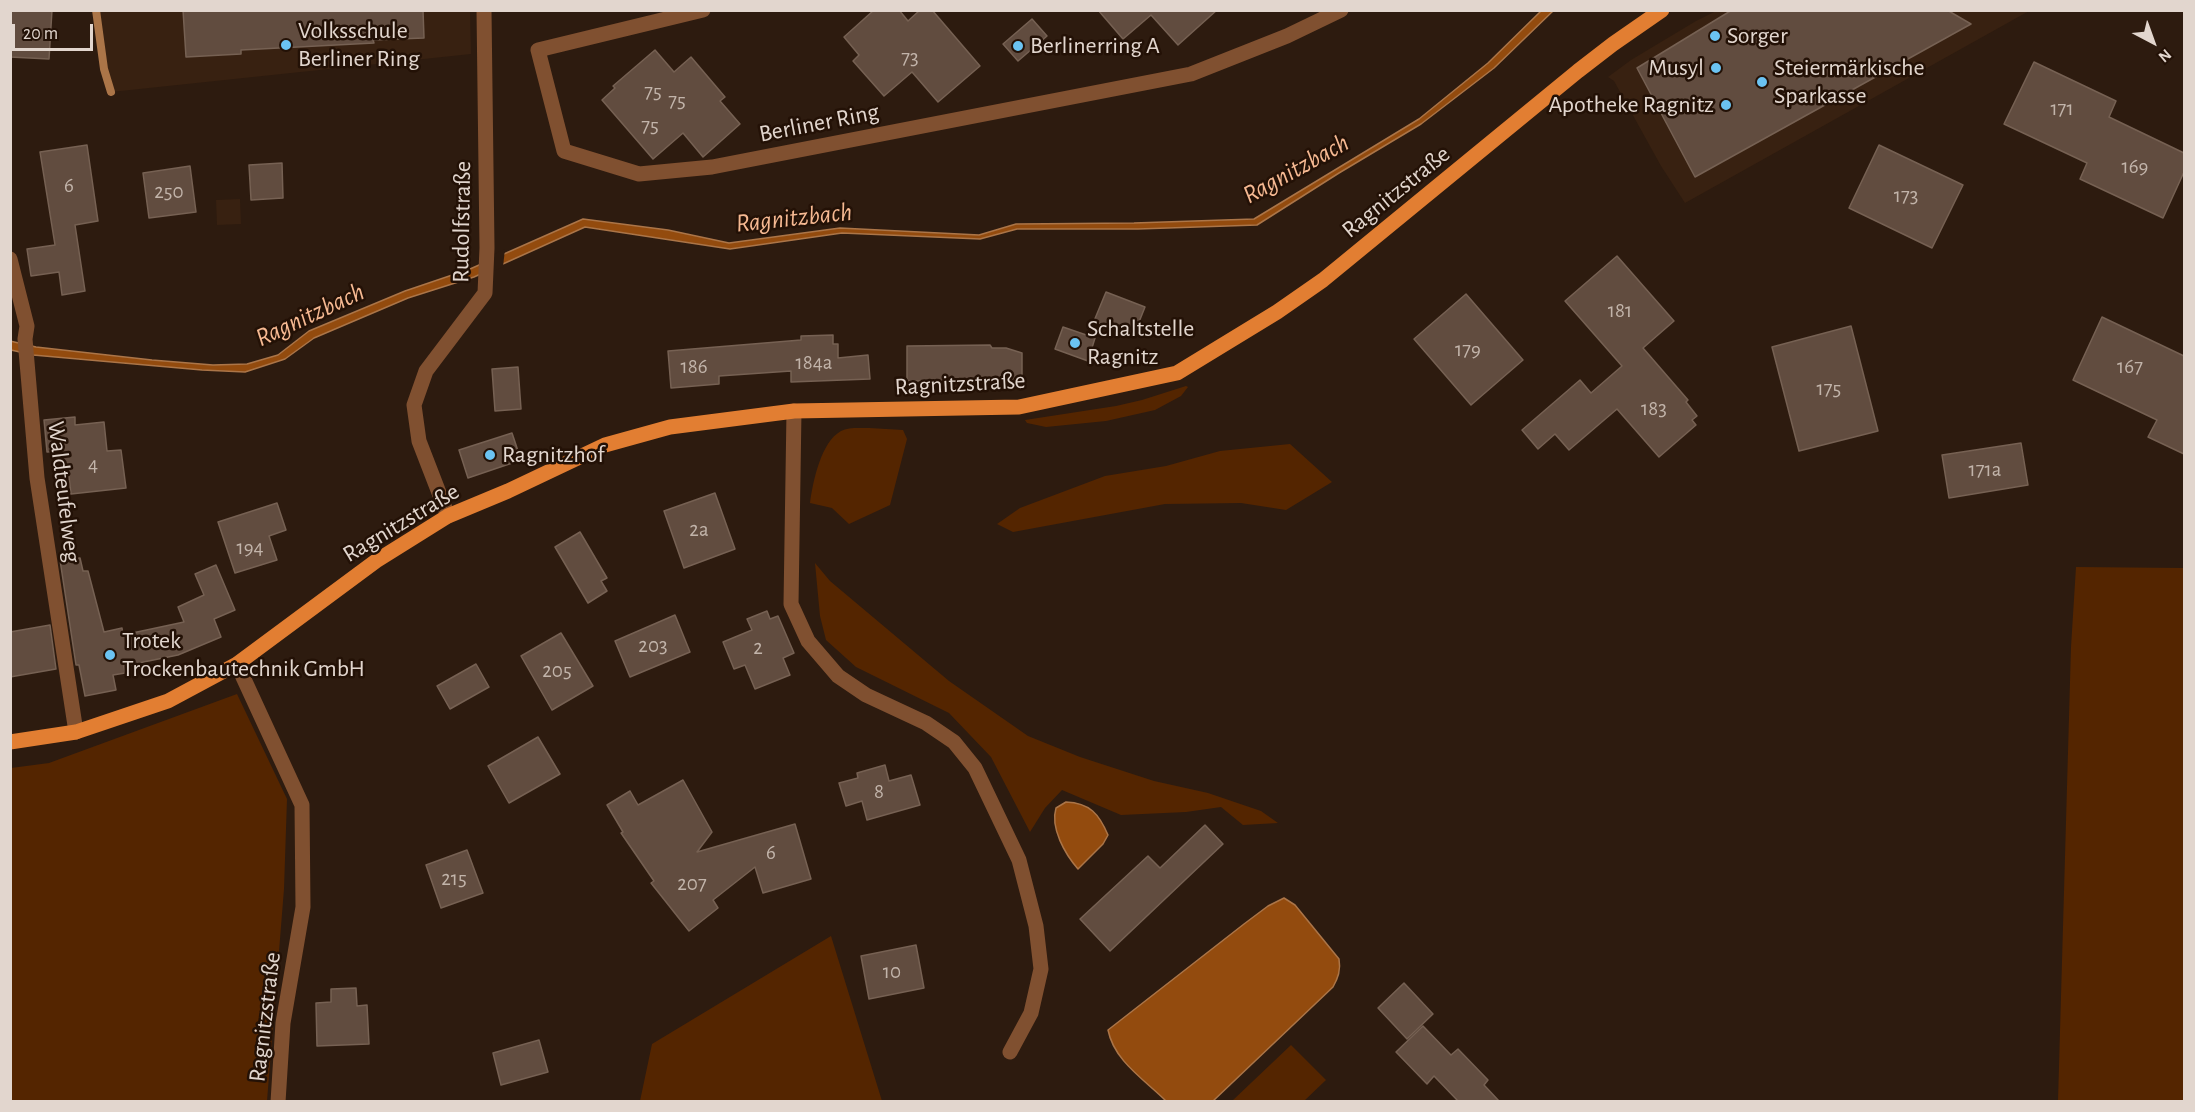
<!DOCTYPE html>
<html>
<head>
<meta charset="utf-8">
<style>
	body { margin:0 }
	#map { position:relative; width:2195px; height:1112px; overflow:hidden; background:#2d1b0f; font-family:"Alegreya Sans",sans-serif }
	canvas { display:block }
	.frame { position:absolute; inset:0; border:12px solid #e2d6ce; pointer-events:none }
	.north { position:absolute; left:2123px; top:12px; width:60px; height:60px; -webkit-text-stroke:4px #231106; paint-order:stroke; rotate:139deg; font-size:16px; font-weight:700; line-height:24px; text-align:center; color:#e2d6ce }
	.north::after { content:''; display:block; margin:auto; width:21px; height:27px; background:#e2d6ce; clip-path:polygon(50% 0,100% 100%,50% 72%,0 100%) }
	.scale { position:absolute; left:12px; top:24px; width:81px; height:27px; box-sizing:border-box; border:3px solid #e2d6ce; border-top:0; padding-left:8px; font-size:18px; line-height:21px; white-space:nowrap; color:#e2d6ce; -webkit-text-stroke:4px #231106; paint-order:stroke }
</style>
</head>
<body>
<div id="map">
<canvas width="2195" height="1112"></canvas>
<div class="frame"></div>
<div class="north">N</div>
<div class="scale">20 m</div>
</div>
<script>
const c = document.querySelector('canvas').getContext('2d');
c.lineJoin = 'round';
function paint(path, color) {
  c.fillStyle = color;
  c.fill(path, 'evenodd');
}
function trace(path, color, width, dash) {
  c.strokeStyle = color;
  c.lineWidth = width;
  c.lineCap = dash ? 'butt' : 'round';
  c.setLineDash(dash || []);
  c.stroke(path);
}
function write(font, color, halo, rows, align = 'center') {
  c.font = font + ' "Alegreya Sans",sans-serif';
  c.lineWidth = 5;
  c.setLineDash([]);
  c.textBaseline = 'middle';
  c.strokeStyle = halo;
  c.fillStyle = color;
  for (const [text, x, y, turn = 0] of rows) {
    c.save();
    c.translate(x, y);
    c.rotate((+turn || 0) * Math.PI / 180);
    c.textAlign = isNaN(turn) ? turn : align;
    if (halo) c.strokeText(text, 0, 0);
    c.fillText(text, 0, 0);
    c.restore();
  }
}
paint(new Path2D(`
	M96,11H470L471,54L111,92L104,69Z
	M1716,11H2029L1685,203L1661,166L1614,81L1608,77L1631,60L1696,21Z
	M240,199L241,224L217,225L216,200Z`), '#382111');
paint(new Path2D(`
	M1186,386L1188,387L1181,396L1155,410L1106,421L1046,427L1027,423L1025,420L1116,406L1142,400Z
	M869,428L903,430L907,439L890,505L849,524L832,508L810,503C813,481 821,442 841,431C848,427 860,428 869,428Z
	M1290,444L1332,482L1286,510L1241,503L1165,504L1013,532L997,524L1020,508L1105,476L1166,466L1220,451Z
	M815,563L830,581L949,681L1028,736L1080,757L1154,781L1208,793L1261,811L1278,823L1243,825L1221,807L1186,812L1121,815L1062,790L1045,808L1030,832L991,757L949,713L856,667L826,640L820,616Z
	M2076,567L2184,568V1101H2058L2071,647Z
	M237,694L287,799L284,889L267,1101H11V768L49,763Z
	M831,936L882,1101H640L652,1044Z
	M1291,1045L1326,1080L1304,1101H1232Z`), '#542500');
const water = new Path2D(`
	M1541,11H1553L1494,68L1421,124L1339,173L1257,225L1138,229H1017L980,239L842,233L730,249L585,227L474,277L408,298L314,338L285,359L245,372L202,370L33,355L11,350L10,341L36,347L152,360L213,365L247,364L278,355L309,331L405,291L470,269L583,219L668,230L729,243L840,228L979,235L1016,224L1134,223L1254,219L1419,119L1488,63Z
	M1066,802C1090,803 1099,814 1108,835L1103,844L1078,869C1065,854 1050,828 1056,808Z
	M1284,898L1295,905L1339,959C1341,970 1338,978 1333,987L1213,1101H1166C1145,1080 1114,1061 1108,1030L1244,924L1268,906Z`);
paint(water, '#934b0e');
trace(water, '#ab7548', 1.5);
paint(new Path2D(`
	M505,249L503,267L480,277V261Z`), '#2d1b0f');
trace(new Path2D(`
	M96,10L104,69L111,92`), '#ab7548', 8);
const building = new Path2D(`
	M10,10H52L49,59L10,57Z
	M183,10H423L424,38L373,40L374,43L241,50V54L186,57Z
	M874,10H899L908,21L920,10H932L980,66L938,102L912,72L884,96L853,61L859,55L844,37Z
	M1098,10H1217L1178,45L1151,15L1123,39Z
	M1732,10H1947L1971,24L1695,177L1637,68Z
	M1032,19L1047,36L1018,61L1003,44Z
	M655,50L674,72L691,57L725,97L720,101L740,124L703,157L683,133L653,159L602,100L615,88L613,86Z
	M2034,62L2116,101L2109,117L2184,153V172L2163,218L2080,179L2087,163L2004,124Z
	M87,145L98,221L75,225L85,291L62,295L59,272L31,276L27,249L55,245L40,152Z
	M1879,145L1963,185L1932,248L1849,208Z
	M282,163L283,198L251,200L249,165Z
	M190,166L196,212L149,218L143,173Z
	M1617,256L1674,321L1643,348L1688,400L1686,402L1697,416L1692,420L1696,425L1659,457L1617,409L1569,450L1555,434L1538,449L1522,430L1580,380L1591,393L1622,366L1565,301Z
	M1106,292L1145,307L1133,337L1094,321Z
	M1466,294L1523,360L1471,405L1414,339Z
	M2102,317L2184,356V454L2148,437L2157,420L2073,380Z
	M1851,326L1878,431L1799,451L1772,347Z
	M1063,327L1095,338L1088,361L1055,349Z
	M833,335V344H838V358L868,355L870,379L791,382V371L719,376V384L671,388L668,351L801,340V336Z
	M990,345L992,348H1006L1022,353V380L907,381V346Z
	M518,367L521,409L495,411L492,369Z
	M75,417V425L104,422L107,451L121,450L126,488L71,494L69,477L64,478L60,451L47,452L44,420Z
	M512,433L521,460L468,478L459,450Z
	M2021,443L2028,485L1949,498L1942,455Z
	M715,493L735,549L684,568L664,511Z
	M277,503L286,530L269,536L277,560L235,573L218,522Z
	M580,532L607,578L601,581L607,591L588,603L555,547Z
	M80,558L83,571H88L104,632L122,628L123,635L184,622L178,607L204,595L195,574L216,565L235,610L214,619L221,637L178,655L124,666L125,673L113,675L116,690L85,696L79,665H76L60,560Z
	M767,611L770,619L778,616L794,653L783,658L790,675L755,689L745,665L734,669L723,642L752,630L747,619Z
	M675,615L690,652L630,677L615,641Z
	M50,625L56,669L10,677V632Z
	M561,633L593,686L552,710L521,656Z
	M476,664L489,687L450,709L437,686Z
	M538,737L560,774L509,803L488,766Z
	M885,765L889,781L911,775L920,805L867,820L862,801L846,806L839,783L858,778L857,773Z
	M683,780L712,832L697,852L795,824L811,879L763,893L755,867L713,900L718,908L689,931L651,883L654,881L621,833L623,832L607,805L630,791L638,805Z
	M1205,825L1223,844L1110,951L1080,919L1148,856L1160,868Z
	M467,850L483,893L441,908L426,865Z
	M916,945L924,988L869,999L861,956Z
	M1404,983L1433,1014L1407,1039L1378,1008Z
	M356,988L357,1006L367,1005L369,1044L317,1046L316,1003L331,1002V989Z
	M1423,1026L1451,1055L1458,1049L1488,1080L1484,1085L1499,1101H1458L1434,1076L1427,1084L1396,1052Z
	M539,1040L548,1072L501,1085L493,1053Z`);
paint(building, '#614c3f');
trace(building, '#766153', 1.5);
trace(new Path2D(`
	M703,10L538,50L564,151L639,174L712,167L1191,74L1287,36L1341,10
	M10,259L27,326L25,339L37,478L76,732
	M794,411L791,604L808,641L838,676L866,695L926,723L954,742L975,768L1019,860L1036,926L1041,969L1031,1013L1010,1052
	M448,516L419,441L414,405L426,371L485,293L487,248L484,10
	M237,664L302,805L303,907L283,1023L278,1102`), '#805030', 15);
trace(new Path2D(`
	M10,742L76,732L168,701L237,664L376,561L448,516L508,491L605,445L670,427L794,411L1019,407L1177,373L1277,312L1323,280L1578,71L1613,44L1662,10`), '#e27e32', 15);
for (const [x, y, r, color] of [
	[1715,36,6,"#6bc3f2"],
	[286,45,6,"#6bc3f2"],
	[1018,46,6,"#6bc3f2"],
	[1716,68,6,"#6bc3f2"],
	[1762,82,6,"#6bc3f2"],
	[1726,105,6,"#6bc3f2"],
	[1075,343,6,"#6bc3f2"],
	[490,455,6,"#6bc3f2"],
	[110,655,6,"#6bc3f2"]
]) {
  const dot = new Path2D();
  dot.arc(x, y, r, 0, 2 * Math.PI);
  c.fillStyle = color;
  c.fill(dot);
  trace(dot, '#231106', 2);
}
write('21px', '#c2b4aa', null, [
	["73",910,58],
	["75",653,92],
	["75",677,101],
	["171",2062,109],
	["75",650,126],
	["169",2135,167],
	["6",69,186],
	["250",169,192],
	["173",1906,196],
	["181",1620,311],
	["179",1468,350],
	["184a",814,363],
	["186",694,367],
	["167",2130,367],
	["175",1829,389],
	["183",1654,409],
	["4",93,465],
	["171a",1985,470],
	["2a",699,530],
	["194",250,548],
	["203",653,646],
	["2",758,648],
	["205",557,671],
	["8",879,792],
	["6",771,853],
	["215",454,879],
	["207",692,884],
	["10",892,972]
]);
write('24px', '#e2d6ce', '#231106', [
	["Volksschule",298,31],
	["Berliner Ring",298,59],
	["Sorger",1727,36],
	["Berlinerring A",1030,46],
	["Musyl",1704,68,"right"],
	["Steiermärkische",1774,68],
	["Sparkasse",1774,96],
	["Apotheke Ragnitz",1714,105,"right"],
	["Schaltstelle",1087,329],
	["Ragnitz",1087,357],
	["Ragnitzhof",502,455],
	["Trotek",122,641],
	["Trockenbautechnik GmbH",122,669]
], 'left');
write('24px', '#e2d6ce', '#231106', [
	["Berliner Ring",819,123,-11],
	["Ragnitzstraße",1396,192,-39],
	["Rudolfstraße",462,222,-89],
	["Ragnitzstraße",960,384,-3],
	["Waldteufelweg",64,492,83],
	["Ragnitzstraße",401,523,-31],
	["Ragnitzstraße",265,1017,-83]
]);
write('italic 26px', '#f6b992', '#231106', [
	["Ragnitzbach",1296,169,-29],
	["Ragnitzbach",794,218,-6],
	["Ragnitzbach",310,315,-25]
]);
</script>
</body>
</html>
